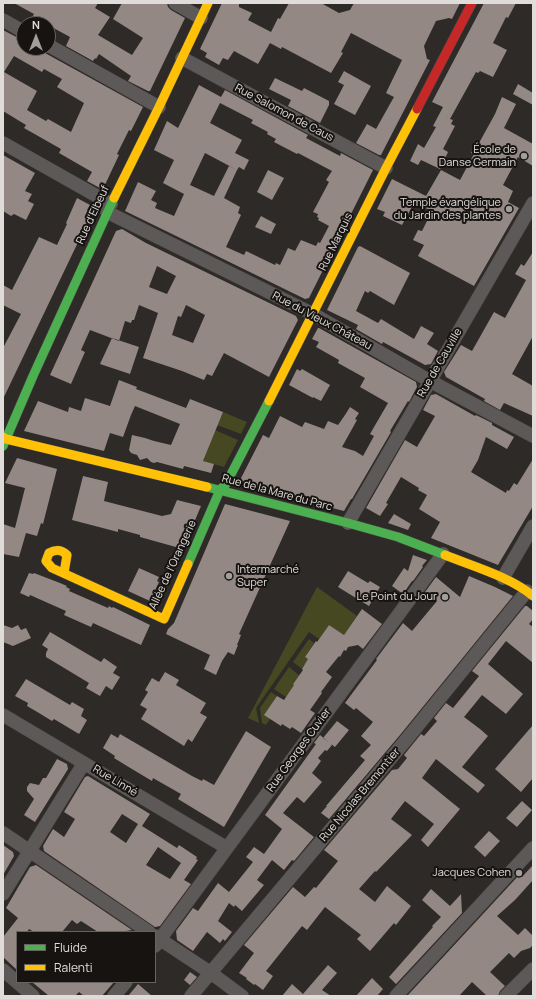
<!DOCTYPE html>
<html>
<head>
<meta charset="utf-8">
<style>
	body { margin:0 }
	#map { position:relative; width:536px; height:999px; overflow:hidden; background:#2e2a28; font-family:Manrope,sans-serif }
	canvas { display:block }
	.frame { position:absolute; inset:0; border:4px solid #e0dcd9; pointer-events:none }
	.legend { position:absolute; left:16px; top:931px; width:140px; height:52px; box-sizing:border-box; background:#161311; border:1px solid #676361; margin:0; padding:5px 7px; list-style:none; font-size:12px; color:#e0dcd9 }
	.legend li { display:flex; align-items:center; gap:8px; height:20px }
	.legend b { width:20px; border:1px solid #676361 }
	.north { position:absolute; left:16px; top:16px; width:40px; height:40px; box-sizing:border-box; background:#161311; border:1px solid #676361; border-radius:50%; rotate:0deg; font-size:11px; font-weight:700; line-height:16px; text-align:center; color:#e0dcd9 }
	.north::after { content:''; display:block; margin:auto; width:14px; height:18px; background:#a29e9b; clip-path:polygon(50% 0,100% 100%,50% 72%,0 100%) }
</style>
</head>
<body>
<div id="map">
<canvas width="536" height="999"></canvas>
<div class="frame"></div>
<ul class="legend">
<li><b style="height:5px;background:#4caf50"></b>Fluide</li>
<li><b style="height:5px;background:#ffc107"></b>Ralenti</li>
</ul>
<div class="north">N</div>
</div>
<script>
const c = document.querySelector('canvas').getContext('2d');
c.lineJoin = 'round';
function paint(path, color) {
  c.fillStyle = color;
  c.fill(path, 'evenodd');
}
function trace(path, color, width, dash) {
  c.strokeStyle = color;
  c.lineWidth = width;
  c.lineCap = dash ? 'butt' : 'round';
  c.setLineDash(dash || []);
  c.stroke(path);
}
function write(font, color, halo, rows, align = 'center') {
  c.font = font + ' Manrope,sans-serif';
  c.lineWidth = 4;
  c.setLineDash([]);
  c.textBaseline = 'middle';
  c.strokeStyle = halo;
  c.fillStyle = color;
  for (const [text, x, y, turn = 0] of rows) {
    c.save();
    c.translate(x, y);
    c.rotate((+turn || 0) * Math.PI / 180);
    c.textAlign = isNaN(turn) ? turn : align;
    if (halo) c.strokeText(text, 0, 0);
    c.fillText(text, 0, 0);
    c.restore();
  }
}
paint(new Path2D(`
	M223,412L247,422L241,434L217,425Z
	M215,430L238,440L224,467L203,461Z
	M317,587L357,616L344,635L329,625L319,639L309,632L256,708L259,723L248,718Z
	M309,639L314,643L305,657L311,661L304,665L302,669L293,662Z
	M289,667L300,676L299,678L298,677L293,683L295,685L286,697L274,689Z
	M271,692L277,696L265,714L270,719L266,725L262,723L260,708Z`), '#464822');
paint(new Path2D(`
	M14,3H98L95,8L110,17L98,35L132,55L143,38L113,19L122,3H167L168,7L171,10L185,18L150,91H148L128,81L131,76L99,54L96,59L95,58L93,61L66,46L70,37L48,25V24H28L34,14Z
	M222,3H239V7L252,13L248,20L271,32L278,18L280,19L289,3H321L339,13L350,10L354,3H460L452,19L449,18L436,21L424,46L427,59L430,60L381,155H379L356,143L367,124L376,129L390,104L394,97L386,93L402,60L351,33L341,52L343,53L331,73L282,47L281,49L270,43L258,64L234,51L228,60L223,58L219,65L205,57L207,53L200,49Z
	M484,3H516L508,18L506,17L493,43L507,50L493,77L480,71L478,73L476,72L450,119L453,120L451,124L455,126L443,149L448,152L440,169L421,160L418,165L410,161L418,144L424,148L436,127L433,126L443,107L432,102Z
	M3,30L24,41V48H36L143,107L131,131L129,130L117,154L119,155L103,189L100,188L87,181L92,172L59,153L61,149L24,128L26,125L3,111ZM14,56L42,72L44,69L62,79L57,87L84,103L71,132L48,119L46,121L27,110L37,91L4,72Z
	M344,71L371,86L355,115L334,104L344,85L338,82Z
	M275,78L302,91L304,88L329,101V105L320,123L288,106L291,100L269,89Z
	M518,84L533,93V105L513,94Z
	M199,85L221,97L225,90L308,135L306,138L340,156L341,153L373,170L309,298L305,299L125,211L138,182L156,191L151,200L157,203L155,208L174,216L184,194L163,183L174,160L154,150L167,121L178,128ZM220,103L253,120L251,123L268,132L267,134L276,139L274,142L297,154L298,153L332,171L326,180L329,182L313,212L318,214L317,217L319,218L318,220L329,226L320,243L318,242L316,246L301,240L295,251L288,248L280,265L276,263L275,265L246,251L244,255L226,247L241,215L238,213L240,207L224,198L237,170L229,166L214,196L190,185L205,153L237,170L239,167L244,170L249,160L235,153L242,140L210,123Z
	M502,97L516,104L504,128L533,144V166L518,157L503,185L513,191L508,202L519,208L474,286L418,256L424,245L413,240L418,230L422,231L432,211L414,203L402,225L383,216L385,212L377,209L392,179L426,196L441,170L460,180L474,154L471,153L477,142L479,143L495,114Z
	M3,155L35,173L25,191L32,194L28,201L34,204L26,220L14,214L11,216L3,211Z
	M268,170L284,178L272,200L257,192Z
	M77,198L90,205L87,210L92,213L3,399V348L21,314L3,305V285L12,290L39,237L57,245L67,224L66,223Z
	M261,216L276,224L271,234L255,227Z
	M122,229L146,243L296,316L298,320L269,377L224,353L212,376L207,374L204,380L182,371L143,358L158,313L139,305L134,320H132L131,323L125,321L119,341L90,330L81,350L85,352L71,384L50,375L116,231ZM157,266L176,276L167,294L149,287ZM186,305L205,315L193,343L172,335L178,316L181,317Z
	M360,246L410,273L394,305L370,291L368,293L365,291L356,311L378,323L381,319L414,339L421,326L434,333L427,344L438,351L431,364L425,365L383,342L382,344L356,329L358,325L327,310L358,247Z
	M533,252V336L512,374L533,386V416L504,403L500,410L484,401L485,399L446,377L444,372L461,345L472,351L494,312L505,318L526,280L515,274L521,264L524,266Z
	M318,328H319L416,382L417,387L409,402L408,401L390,431L391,432L352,499H351L344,511L238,484L263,435L269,438L280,416L302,427L305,422L324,429L328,421L338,425L345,415L350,407L359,413L355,419L357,420L342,447L355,451L363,456L374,436L370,434L388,403L360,387L365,378L338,363L339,360L316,347L319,342L312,339Z
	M112,338L139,347L130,374L100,364Z
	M297,369L300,371L302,369L330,385L321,401L313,397V398L289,385Z
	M119,380L137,387L136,389L186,408L190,399L223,412L203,461L214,464L211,473L184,466L183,469L157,462L154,463L151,462L147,458L140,460L137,455L131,453L129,450L132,435L145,438L154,441L171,445L180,424L135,406L131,415L123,437L110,433L104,451L24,431L38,401L68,412L69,407L81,411L85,398L110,406Z
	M436,394L475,416L476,415L492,423V425L514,437L507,449L486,437L478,460L471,472L506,493L507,490L509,491L514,483L517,485L533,459V506L498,565L431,538L440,522L419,509L427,495L418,490L419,488L401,477L386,503L388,504L380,516L366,508L405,440L417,447L435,416L423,410L431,395Z
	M17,458L57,469L43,524L41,523L37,536L26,533L19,557L3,554V524L15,528L25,488L5,483Z
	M83,476L108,482L104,501L162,516L171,514L177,500L201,506L183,549L140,537V535L118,529V532L72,520Z
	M225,504L290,521L239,634L241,635L237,645H238L234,655L228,652L222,661L216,675L204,669L210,655L166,634L168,629L174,623Z
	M394,514L411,524L408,530L388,523Z
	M413,555L427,560L422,566L423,567L413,581H412L403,594L392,586L404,568L408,571Z
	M139,568L159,577L157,581L159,582L150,601L128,591Z
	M348,571L368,583L370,581L380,587L369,606L338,587Z
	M29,573L33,574L34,573L60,583L67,586L66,587L70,589L69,591L108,608L109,606L112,608L113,607L150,625L141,645L93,623L91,627L64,615L66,611L30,595L29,597L20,593Z
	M469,576L495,587L513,596L400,735L329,819L321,813L327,806H326L365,760L360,756L371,745L361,736L373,722L356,708L354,710L345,703L377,660L376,659L403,623L412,631L437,601L425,592L436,577L460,597Z
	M525,606H527L533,611V619L529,624L533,627V663L506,641L488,664L523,694L506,714L482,695L464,717L480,729L488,736L462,767L485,785L478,793L436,759L422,778L460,809L428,847L421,840L434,824L405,801L391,819L412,835L376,872L375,871L359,889L375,902L387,886L411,906L396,925L394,923L370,951L357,939L361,935L325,907L307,930L302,926L266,971L273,976L263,990L255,984L254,985L246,979L247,978L239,973L254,953L244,945L293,887L305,897L314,887L316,888L338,861L324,850L392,770L398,769L407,758L404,755L421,734L424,736L437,721L434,718L446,703L453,708L479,676L472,671Z
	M362,609L382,624L363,649L358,645L348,647L346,651L344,650L340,657L339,656L326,672L332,677L321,692L322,693L310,710L315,713L301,733L292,727L290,729L282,724L281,726L264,715L277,696L284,700L294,685L293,684L303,670L302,669L308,659L305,657L316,641L317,642L329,625L344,635Z
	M3,625L12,628L18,625L21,630L26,628L31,638L13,646L3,642Z
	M50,632L101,662L104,658L117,667L113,673L120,677L112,690L106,686L100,696L86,688L89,683L46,657V653L48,649L42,645Z
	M165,672L179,680L176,685L206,703L200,713L207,717L192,742L188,739L184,746L141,719L147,709L140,705L148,692L145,690L152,678L159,682Z
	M26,679L70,705L72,702L84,709L81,716L87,720L79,734L54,719L52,721L39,713L27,706L28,703L15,696Z
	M337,721L349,730L335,747L323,738Z
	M533,725V778L521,792L495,769Z
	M246,731L271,747L224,827L178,799L181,794L153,778L152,781L127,766L114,758L115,756L103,748L111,734L118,738L120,734L192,776L202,781L203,779L214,785Z
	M320,735L332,745L327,751L325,750L318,758L321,761L312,773L322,782L304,803L297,797L283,813L314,837L294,861L292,860L284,870L272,860L257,880L264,885L242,911L235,905L234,907L229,903L218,921L232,932L225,941L223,939L220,943L207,932L193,951L177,940L176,931L193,908L198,911L218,883L229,892L253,862L246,857L254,847L264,854L282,829L265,815L316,744L314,743Z
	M57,759L67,764L68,769L35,822L24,815L34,799L27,791V787L30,783L39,785L43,778H46Z
	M88,776L150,814L142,826L177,848L179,845L197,857L196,859L198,860L184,880L191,884L160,926L155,927L44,851L43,846L53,829L64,837L75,819L64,812L85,777ZM122,814L138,824L126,843L110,832ZM158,847L181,863L170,879L146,865Z
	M522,801L532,810L517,827L506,818Z
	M489,831L500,841L485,857L474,847Z
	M3,845L13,852L14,856L3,875Z
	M36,865L132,930L120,932H98L81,921L77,924L72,920L62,932H34L29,929L27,932H17V970L3,957V937L18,918L6,908L30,867Z
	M533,865V880L515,900L497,916L518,935L525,928L533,936V945L530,948L521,951L514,958L509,953L490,972L505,986L500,991L498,996H487L472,982L459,996H409L408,995L520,874L522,877Z
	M431,889L450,906L461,894L462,913L396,984L389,977L433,927L432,926L441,917L422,900Z
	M328,965L337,973L322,990L331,996H282L292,984L303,994Z
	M190,972L197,977L190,985L184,980Z
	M372,978L383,989L377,996H356Z
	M32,982H114L102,996H84L79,992L75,996H49Z
	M138,984L152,996H128Z`), '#938883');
const street = new Path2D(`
	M175,3L201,18
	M3,20L24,32
	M48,45L159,107
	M182,58L386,168
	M3,143L111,204
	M107,212L313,314L430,381L533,436
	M348,523L533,203
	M503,578L533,526
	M3,715L227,848
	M3,833L149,932
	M3,894L84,763
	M155,936L211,973L242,996
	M155,946L443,554
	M3,970L33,996
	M114,996L126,982
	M191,996L406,740L527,591
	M396,996L533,848
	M506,996L533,969`);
const fast = new Path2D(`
	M3,446L33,376L114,198
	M207,487L348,523L398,537L445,555
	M188,564L220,490L226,484L269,401`);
const slow = new Path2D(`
	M114,198L159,107L208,3
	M269,401L386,168L417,109
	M3,437L6,439L207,487
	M445,555C472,566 511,577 533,596
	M64,573L67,555C61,549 56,549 49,553L46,561L52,568L164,619L188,564`);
const jam = new Path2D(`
	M417,109L472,3`);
trace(street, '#4a4746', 14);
trace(fast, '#4a4746', 10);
trace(slow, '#4a4746', 10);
trace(jam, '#4a4746', 10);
trace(street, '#5c5958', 13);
trace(fast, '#4caf50', 9);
trace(slow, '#ffc107', 9);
trace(jam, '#c62828', 9);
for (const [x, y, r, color] of [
	[524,156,4,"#a29e9b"],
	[509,209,4,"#a29e9b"],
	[229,576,4,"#a29e9b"],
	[445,597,4,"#a29e9b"],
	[519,873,4,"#a29e9b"]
]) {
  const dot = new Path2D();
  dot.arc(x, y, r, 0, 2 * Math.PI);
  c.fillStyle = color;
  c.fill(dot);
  trace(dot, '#161311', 1.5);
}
write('11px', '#e0dcd9', '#161311', [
	["Rue Salomon de Caus",284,113,28],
	["Rue d'Elbeuf",93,215,-65],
	["Rue Marquis",336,242,-64],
	["Rue du Vieux Château",322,321,28],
	["Rue de Cauville",440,363,-60],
	["Rue de la Mare du Parc",277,493,15],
	["Allée de l'Orangerie",173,565,-65],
	["Rue Georges Cuvier",299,750,-54],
	["Rue Linné",115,781,31],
	["Rue Nicolas Bremontier",360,795,-50]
]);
write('11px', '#e0dcd9', '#161311', [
	["École de",516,150],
	["Danse Germain",516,163],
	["Temple évangélique",501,203],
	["du Jardin des plantes",501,216],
	["Intermarché",237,570,"left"],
	["Super",237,583,"left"],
	["Le Point du Jour",437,597],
	["Jacques Cohen",511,873]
], 'right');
</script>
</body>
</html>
